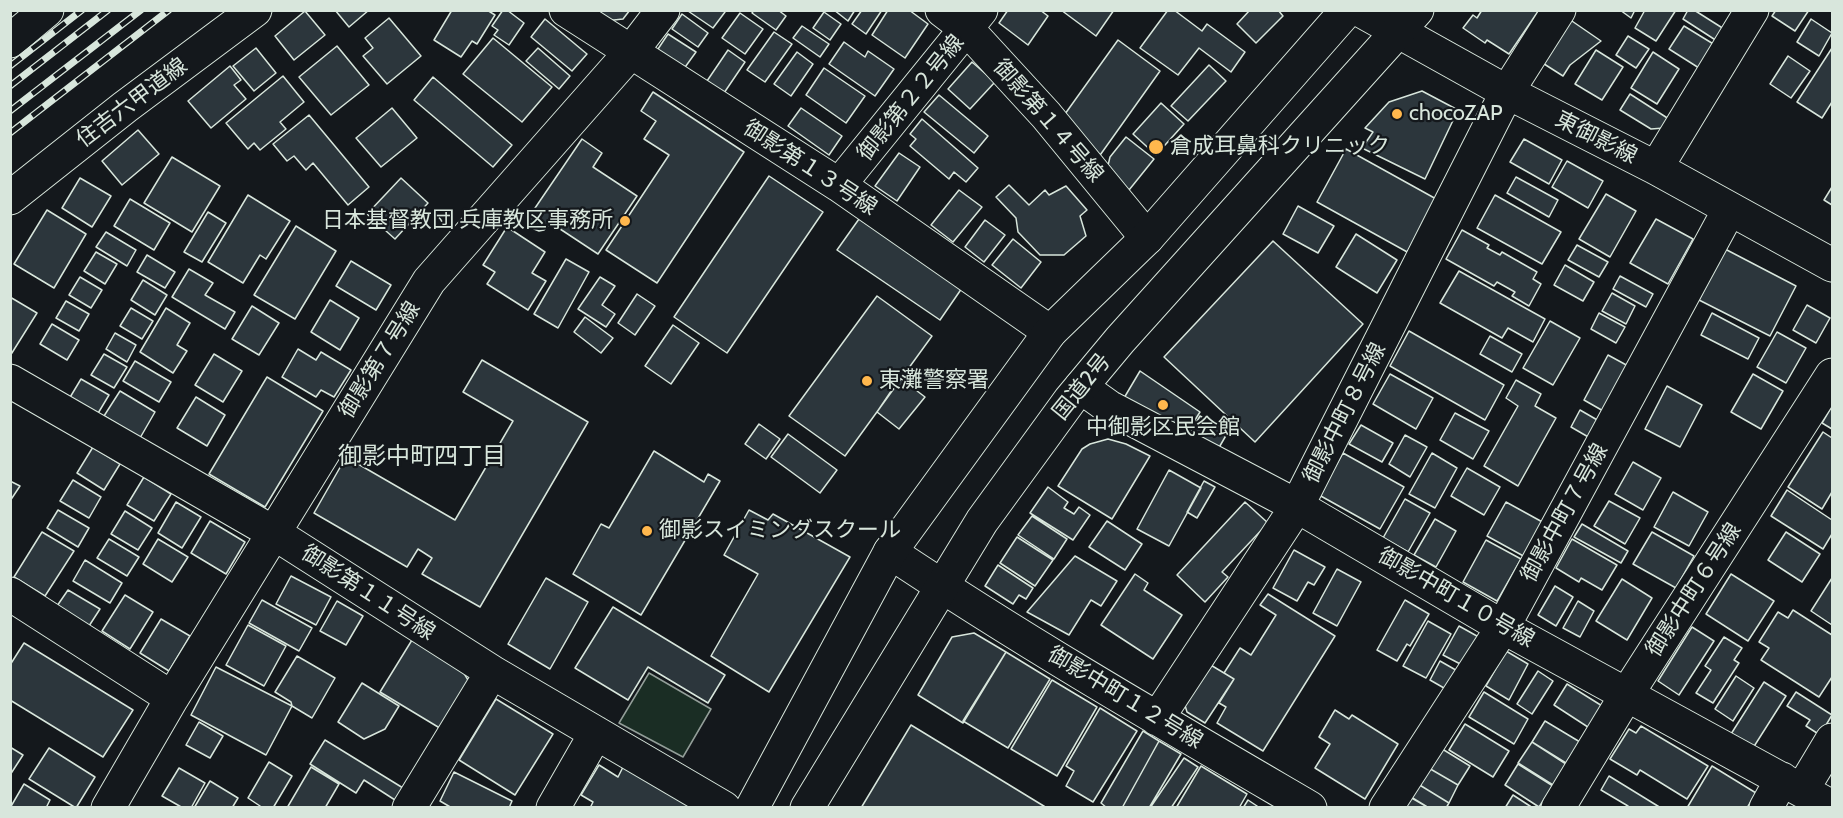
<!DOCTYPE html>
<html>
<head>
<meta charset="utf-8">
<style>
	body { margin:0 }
	#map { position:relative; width:1843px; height:818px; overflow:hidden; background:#14181c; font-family:Cabin,sans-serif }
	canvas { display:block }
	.frame { position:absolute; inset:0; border:12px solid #d8e6dc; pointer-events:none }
</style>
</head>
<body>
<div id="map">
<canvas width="1843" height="818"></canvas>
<div class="frame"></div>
</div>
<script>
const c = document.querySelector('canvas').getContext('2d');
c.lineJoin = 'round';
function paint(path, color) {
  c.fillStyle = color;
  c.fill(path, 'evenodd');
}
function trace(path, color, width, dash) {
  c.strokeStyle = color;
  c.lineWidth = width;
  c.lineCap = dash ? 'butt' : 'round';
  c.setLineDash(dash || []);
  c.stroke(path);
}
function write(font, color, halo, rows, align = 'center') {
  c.font = font + ' Cabin,"Noto Sans JP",sans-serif';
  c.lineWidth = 4.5;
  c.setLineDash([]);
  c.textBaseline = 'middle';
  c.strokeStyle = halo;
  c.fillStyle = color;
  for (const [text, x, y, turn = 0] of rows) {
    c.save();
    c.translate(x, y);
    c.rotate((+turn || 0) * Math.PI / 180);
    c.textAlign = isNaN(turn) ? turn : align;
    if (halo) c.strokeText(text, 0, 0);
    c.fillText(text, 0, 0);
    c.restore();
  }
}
const green = new Path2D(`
	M649,673L711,709L683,757L619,723Z`);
paint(green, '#1a2d24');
trace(green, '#939e99', 1.5);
const building = new Path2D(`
	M335,10H369L349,27Z
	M452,10H487L495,15L477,44L472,41L461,57L434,40Z
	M503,10H507L524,23L509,45L494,35L498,30L492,26Z
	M593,10H630L623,19L605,21Z
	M723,10L725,12L713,28L688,11Z
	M754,10H778L786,16L776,30L752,13Z
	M834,10H855L848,21Z
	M862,10H882L866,34L852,24Z
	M888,10H909L928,24L905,58L872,35Z
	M1008,10H1040L1048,16L1028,45L999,23Z
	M1061,10H1114L1096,36Z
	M1168,10H1174L1202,31L1207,24L1245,52L1231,72L1199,48L1178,75L1140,48Z
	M1250,10H1278L1283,16L1256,43L1237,24Z
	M1482,10H1539L1509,54L1487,40L1485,43L1463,28L1473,15L1477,18Z
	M1620,10H1635L1631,18Z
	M1645,10H1676L1656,41L1635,28Z
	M1688,10H1694L1724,29L1717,41L1683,19Z
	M1776,10H1809L1795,31L1772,16Z
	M305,11L325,35L294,60L275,36Z
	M824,12L841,24L830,40L813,28Z
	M740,13L763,29L745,54L722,38Z
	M682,14L708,33L698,47L672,29Z
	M389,18L421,56L387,84L363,56L373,48L365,38Z
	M545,19L587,54L572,71L531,37Z
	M1569,19L1601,41L1570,65L1563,76L1541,62Z
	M1811,19L1832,33L1819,56L1797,42Z
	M802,26L829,44L820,57L793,38Z
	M1684,26L1715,45L1699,68L1669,49Z
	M774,32L792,44L765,82L747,70Z
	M668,34L696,52L683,70L656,52Z
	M1628,36L1649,49L1636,68L1616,55Z
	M493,38L552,87L522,122L463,74Z
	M1118,40L1160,71L1098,158L1065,114Z
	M844,42L865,57L868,51L894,69L875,96L829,64Z
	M337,46L369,85L331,115L299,77Z
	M256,48L276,73L254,91L233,66Z
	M538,48L570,76L559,89L526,61Z
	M1832,48V102L1822,118L1797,102Z
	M728,50L745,62L724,93L707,81Z
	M1596,50L1623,67L1602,100L1575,84Z
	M797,52L813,64L791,96L774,84Z
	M1653,52L1679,69L1657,104L1631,88Z
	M1788,56L1810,71L1791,98L1770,84Z
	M972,62L995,82L970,109L948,89Z
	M1209,65L1226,81L1188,121L1171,106Z
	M230,66L241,80L234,85L246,99L211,128L188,101Z
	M824,68L865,96L846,123L806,95Z
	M283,76L304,102L280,122L286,129L260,150L254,143L248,149L226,123Z
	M433,77L512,145L493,167L414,100Z
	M1422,91L1458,110L1425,179L1362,148L1373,132L1365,128L1389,102Z
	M653,92L744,152L657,283L606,250L669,155L644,139L656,121L641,111Z
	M1630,94L1672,121L1664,128L1651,129L1620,110Z
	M939,95L988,136L974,153L924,112Z
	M1161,103L1184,124L1156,155L1133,134Z
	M392,108L417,138L381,167L356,138Z
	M801,108L842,136L829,155L788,126Z
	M309,115L369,187L348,205L313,163L306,170L294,156L287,161L273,144Z
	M922,119L978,168L966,182L954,172L949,179L910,146L916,139L910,134Z
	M138,130L159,154L122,185L102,161Z
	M1126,137L1154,159L1125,195L1105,178L1110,157Z
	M582,139L602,153L593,167L637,196L598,254L551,223L544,230L539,231L534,229L530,224V217L533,211Z
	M1524,139L1562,160L1549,184L1510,162Z
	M1346,149L1438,200L1409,253L1317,202Z
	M899,153L920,167L897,201L875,186Z
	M172,157L220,186L192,232L144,203Z
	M1567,161L1603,181L1588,208L1552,187Z
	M769,176L823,212L727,353L674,317Z
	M1516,177L1558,200L1549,217L1507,193Z
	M80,178L111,196L92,227L62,208Z
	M401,178L428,203L395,239L367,214Z
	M1009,185L1029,205L1045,190L1049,195L1066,186L1087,210L1080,216L1086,236L1064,255H1040L1018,232L1016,218L996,197Z
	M1832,187V205L1824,200Z
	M959,190L982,207L953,242L931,225Z
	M1606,194L1636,211L1610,257L1579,239Z
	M248,195L290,221L266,259L260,255L243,283L208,262Z
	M1495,195L1561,232L1542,264L1477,228Z
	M130,199L170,223L154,250L114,226Z
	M1298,206L1334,226L1318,253L1283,234Z
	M47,210L86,234L54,288L14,264Z
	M208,212L226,223L202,262L184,252Z
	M859,219L962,288L940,320L837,250Z
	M1656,219L1693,239L1668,284L1630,263Z
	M985,220L1005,235L984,262L965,247Z
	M296,226L336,251L295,319L254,295Z
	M507,227L545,252L532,273L546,281L528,310L487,284L495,272L483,265Z
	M1462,230L1489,245L1487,248L1500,255L1502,252L1537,272L1533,279L1541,284L1529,306L1512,296L1515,292L1497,282L1494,286L1446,259Z
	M106,232L136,250L127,266L96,247Z
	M1356,234L1397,260L1377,293L1336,267Z
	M1013,239L1041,262L1021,288L992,265Z
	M1273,241L1363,324L1255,442L1164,357Z
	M1577,245L1608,262L1599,277L1568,260Z
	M1725,249L1796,286L1770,336L1699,300Z
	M96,252L117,264L105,284L84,271Z
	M147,255L175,272L165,288L137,272Z
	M566,259L589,272L558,328L534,314Z
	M351,261L391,285L376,310L336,286Z
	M1565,265L1594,282L1583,301L1554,285Z
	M189,269L213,283L205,295L235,312L225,329L172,297Z
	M1459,271L1545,319L1533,342L1508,328L1502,338L1440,303Z
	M1620,276L1653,294L1646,307L1613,289Z
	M80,277L102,290L91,308L69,295Z
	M600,277L615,286L602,305L615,314L606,327L578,309Z
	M143,280L167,295L155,315L131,300Z
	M1612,293L1635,306L1626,324L1602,311Z
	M637,294L655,306L635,335L618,323Z
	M877,296L932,336L845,456L789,416Z
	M10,297L37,313L10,356Z
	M330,300L359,318L340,350L311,332Z
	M66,301L89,314L79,331L56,318Z
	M1807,305L1830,318L1816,343L1793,330Z
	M252,306L279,323L259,355L232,339Z
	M131,308L153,321L142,339L120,326Z
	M166,308L190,323L177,345L187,351L173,373L140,352Z
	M1599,313L1625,327L1616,343L1591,329Z
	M1712,313L1759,338L1748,359L1701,335Z
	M585,317L613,338L601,353L574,332Z
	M1550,321L1580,338L1553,385L1523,368Z
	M52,324L79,340L67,360L40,344Z
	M673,325L699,343L671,384L645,366Z
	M1409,331L1504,385L1485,420L1390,366Z
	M1777,332L1806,348L1786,383L1757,367Z
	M115,333L136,345L127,362L106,349Z
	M1490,336L1522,354L1512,372L1480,354Z
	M298,349L316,360L321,352L351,370L334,397L321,390L316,397L282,377Z
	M104,354L127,367L114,388L91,375Z
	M214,354L242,371L223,402L195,385Z
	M1608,355L1630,367L1605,412L1584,400Z
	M482,360L588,422L480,607L422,574L432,558L418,549L407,567L314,513L346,457L455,520L513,421L463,392Z
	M135,361L171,382L159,402L123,381Z
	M1140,371L1200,412L1188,431L1124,398Z
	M1390,374L1433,398L1416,429L1373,404Z
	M1753,374L1783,391L1761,429L1731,412Z
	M267,377L323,411L265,507L209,474Z
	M900,378L925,397L899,429L877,412Z
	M81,379L109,395L97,415L69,399Z
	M1516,380L1541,394L1535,406L1556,418L1518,486L1484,466L1518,406L1506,398Z
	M1667,386L1702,405L1680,447L1645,429Z
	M120,391L155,412L140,438L104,416Z
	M196,397L225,415L207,446L177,428Z
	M1832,406V429L1822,423Z
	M1580,410L1599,421L1590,438L1571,427Z
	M1455,413L1489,431L1473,459L1440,440Z
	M1200,416L1228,432L1217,451L1189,435Z
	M759,424L780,439L766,459L745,444Z
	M1361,425L1393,443L1382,462L1349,444Z
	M1823,432L1832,438V492L1822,509L1788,487Z
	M788,434L837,470L820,493L771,457Z
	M1405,435L1427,447L1410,477L1389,464Z
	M1108,439L1126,444L1150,456L1112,519L1058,486L1082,449L1090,444Z
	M93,447L120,464L104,490L77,473Z
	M654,451L704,482L708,474L720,481L641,615L573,574L601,524L609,528Z
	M1343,453L1404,487L1380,529L1319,495Z
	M1432,453L1457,468L1435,508L1409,494Z
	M1633,462L1661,478L1643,510L1615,494Z
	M1467,468L1500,487L1484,515L1451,496Z
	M1169,470L1201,488L1169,546L1137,529Z
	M144,477L171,494L154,521L127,505Z
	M73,480L101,497L89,518L60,501Z
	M10,481L20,486L10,501Z
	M1204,481L1215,487L1197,518L1187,512Z
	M1048,487L1068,502L1064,508L1074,514L1079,507L1090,515L1073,540L1030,513Z
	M1787,490L1832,520V534L1823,549L1771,516Z
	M1673,492L1708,512L1689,546L1654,527Z
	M1405,499L1430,513L1408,552L1383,538Z
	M1609,501L1640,518L1625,544L1594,526Z
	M176,502L201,517L182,548L158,533Z
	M1245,502L1268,523L1222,572L1228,577L1205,602L1177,575Z
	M1506,502L1546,524L1527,558L1487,536Z
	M58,510L89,528L78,547L47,528Z
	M749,510L768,520L773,514L850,557L769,692L711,656L758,574L724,555Z
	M125,511L152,528L138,550L111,534Z
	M1032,516L1067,539L1054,559L1018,535Z
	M1435,519L1456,531L1436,567L1414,555Z
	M210,521L245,542L226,574L191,553Z
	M1107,521L1142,544L1125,570L1089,547Z
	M1582,524L1628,551L1621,563L1574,537Z
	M42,532L74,551L45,596L14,577Z
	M1652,532L1694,556L1676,588L1633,564Z
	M1786,532L1820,554L1802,582L1768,560Z
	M1017,537L1053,560L1035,586L1000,563Z
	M109,539L139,557L127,576L97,558Z
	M158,539L188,557L172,582L143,564Z
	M1572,539L1617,565L1602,590L1581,578L1579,582L1556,568Z
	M1486,540L1521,559L1497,601L1463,582Z
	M1294,550L1325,567L1314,585L1308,582L1297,601L1273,588Z
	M1075,556L1117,581L1101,606L1091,600L1069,635L1027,612Z
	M85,560L122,583L110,603L73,581Z
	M998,565L1033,588L1026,599L1019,595L1013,604L985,586Z
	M1337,569L1361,582L1337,626L1313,613Z
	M1135,574L1148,583L1144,590L1182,615L1153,659L1101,625Z
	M1731,574L1774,601L1748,641L1706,614Z
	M291,576L331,597L316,625L276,604Z
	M546,578L588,602L550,669L508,644Z
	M1832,578V625L1811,611Z
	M1622,579L1652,598L1627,640L1596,621Z
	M1555,586L1573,597L1556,626L1538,615Z
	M68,590L100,609L89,626L57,606Z
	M1268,594L1335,636L1263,751L1217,723L1226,707L1219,703L1234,679L1224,673L1240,648L1251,655L1276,615L1260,605Z
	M125,595L153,612L130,649L102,631Z
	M262,600L312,628L299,651L249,623Z
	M1405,600L1429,614L1410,646L1407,644L1397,661L1377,650Z
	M337,601L363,616L346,645L320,631Z
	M1578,601L1594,611L1580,637L1563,628Z
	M613,607L725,675L708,703L648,667L628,700L575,668Z
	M1793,610L1832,635V677L1819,697L1761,660L1769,648L1759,642L1778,612L1788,618Z
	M161,619L190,636L169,671L140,653Z
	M1428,621L1451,634L1426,678L1403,666Z
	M248,625L286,646L264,686L226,665Z
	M1459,626L1484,640L1468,668L1443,655Z
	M1692,627L1714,641L1679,695L1658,681Z
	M974,633L1006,652L963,723L918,695L952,637Z
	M1724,637L1742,648L1734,660L1739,663L1713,703L1696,693L1711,670L1705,666Z
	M412,640L462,670L471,685L443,730L380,692Z
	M24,643L133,710L103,757L10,700V665Z
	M1506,651L1528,664L1509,700L1486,686Z
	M1006,652L1050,679L1008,748L963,721Z
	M297,656L335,678L312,718L292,706L291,702L275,692Z
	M1440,661L1461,673L1451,692L1430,680Z
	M1209,664L1234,679L1205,723L1187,712L1184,702Z
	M216,667L292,706L266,755L191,715Z
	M1538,671L1553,681L1532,714L1517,704Z
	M1736,676L1754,688L1733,721L1715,709Z
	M1052,680L1097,707L1057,776L1011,749Z
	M1764,682L1786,696L1753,748L1731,734Z
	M362,683L399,706L385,729L364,739L338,722Z
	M1567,684L1607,709L1594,731L1554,705Z
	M1484,692L1528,719L1514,744L1469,717Z
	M1796,692L1832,715L1820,735L1806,726L1810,720L1787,706Z
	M496,699L553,734L515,795L459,760Z
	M1100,708L1137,731L1093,802L1066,786L1074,771L1066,766Z
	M1335,710L1349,719L1352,715L1398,744L1365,799L1315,768L1330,744L1319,737Z
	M1545,721L1580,742L1566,763L1532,742Z
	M199,722L223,736L210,758L186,745Z
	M1465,724L1509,751L1493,777L1449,750Z
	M911,725L1047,808H861Z
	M1641,726L1708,766L1687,799L1640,770L1637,775L1610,759L1629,729L1636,733Z
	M1143,731L1159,741L1122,808H1107L1101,803Z
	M325,740L403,788L395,800L364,780L356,793L310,764Z
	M1159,741L1181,754L1149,808H1122Z
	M1532,742L1566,764L1553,785L1518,763Z
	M10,747L23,755L10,775Z
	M1439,747L1470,766L1458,785L1427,767Z
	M49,748L95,777L76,808L29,779Z
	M1184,758L1198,767L1171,808H1150Z
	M269,762L292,776L273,808H263L248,798Z
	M1518,764L1553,786L1539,807L1505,785Z
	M599,765L618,777L623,767L693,808H590L593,802L581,795Z
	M1201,766L1247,794L1239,808H1176Z
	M1712,766L1756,793L1747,808H1687Z
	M311,767L339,784L325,808H287Z
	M1427,767L1458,785L1449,803L1418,784Z
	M179,768L205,783L191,808H183L162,796Z
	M454,772L512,801L509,808H452L440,801Z
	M1609,776L1661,808H1627L1628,806L1601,790Z
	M210,781L238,798L232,808H194Z
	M24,784L50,800L46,808H10Z
	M1418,784L1449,803L1446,808H1429L1410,797Z
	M1513,795L1533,808H1505Z
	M1411,797L1429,808H1404Z
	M1248,800L1260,808H1243Z`);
paint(building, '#2c363c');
trace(building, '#d8e6dc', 1.5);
const minor = new Path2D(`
	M566,10L839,185L1050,332
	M942,10L967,29L1046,115L1147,238
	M1360,10L1507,92L1656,168L1832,265
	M10,41L47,10
	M1656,168L1752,10
	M839,185L981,10
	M10,198L125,107L255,10
	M10,381L274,533L492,672L724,808
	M1081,387L1109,407L1297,506L1503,627L1832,807
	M890,552C1026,643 1168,725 1310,808
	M10,594L172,698
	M1157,719L1297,506L1507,92L1559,10
	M1802,790L1832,740
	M108,808L172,698L429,281L630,53L663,10
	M409,808L492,672
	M553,808L596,733
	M1386,808L1503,627L1729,210
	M1558,808L1627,694L1832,375
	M1766,808L1782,779`);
const highway = new Path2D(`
	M752,808L890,552L1050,332L1147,238L1347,10
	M807,808L982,521L1070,400L1120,340L1417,10`);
trace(minor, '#d8e6dc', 35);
trace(highway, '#d8e6dc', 35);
trace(minor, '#14181c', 33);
trace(highway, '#14181c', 33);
const rail = new Path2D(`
	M10,66L82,10
	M10,86L108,10
	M10,111L141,10
	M10,133L169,10`);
trace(rail, '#d8e6dc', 7);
trace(rail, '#14181c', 4.5, [14]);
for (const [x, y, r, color] of [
	[1397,114,6,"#ffb74d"],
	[1156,147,8,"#ffb74d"],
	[625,221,6,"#ffb74d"],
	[867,381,6,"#ffb74d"],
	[1163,405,6,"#ffb74d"],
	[647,531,6,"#ffb74d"]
]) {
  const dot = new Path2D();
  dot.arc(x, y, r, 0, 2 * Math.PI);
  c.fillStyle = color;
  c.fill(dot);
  trace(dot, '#14181c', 2);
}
write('22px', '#d8e6dc', '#14181c', [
	["御影第２２号線",911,98,-51],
	["住吉六甲道線",132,103,-37],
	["御影第１４号線",1048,121,49],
	["東御影線",1596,138,27],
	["御影第１３号線",810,168,33],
	["御影第７号線",380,360,-58],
	["国道2号",1082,387,-51],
	["御影中町８号線",1345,413,-63],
	["御影中町７号線",1565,513,-61],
	["御影中町６号線",1694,590,-57],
	["御影第１１号線",368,593,33],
	["御影中町１０号線",1456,598,30],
	["御影中町１２号線",1125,698,31]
]);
write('22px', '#d8e6dc', '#14181c', [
	["chocoZAP",1409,114],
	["倉成耳鼻科クリニック",1170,147],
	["日本基督教団 兵庫教区事務所",613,221,"right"],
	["東灘警察署",879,381],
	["中御影区民会館",1163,428,"center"],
	["御影スイミングスクール",659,531]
], 'left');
write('24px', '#d8e6dc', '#14181c', [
	["御影中町四丁目",422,457]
]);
</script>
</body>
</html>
